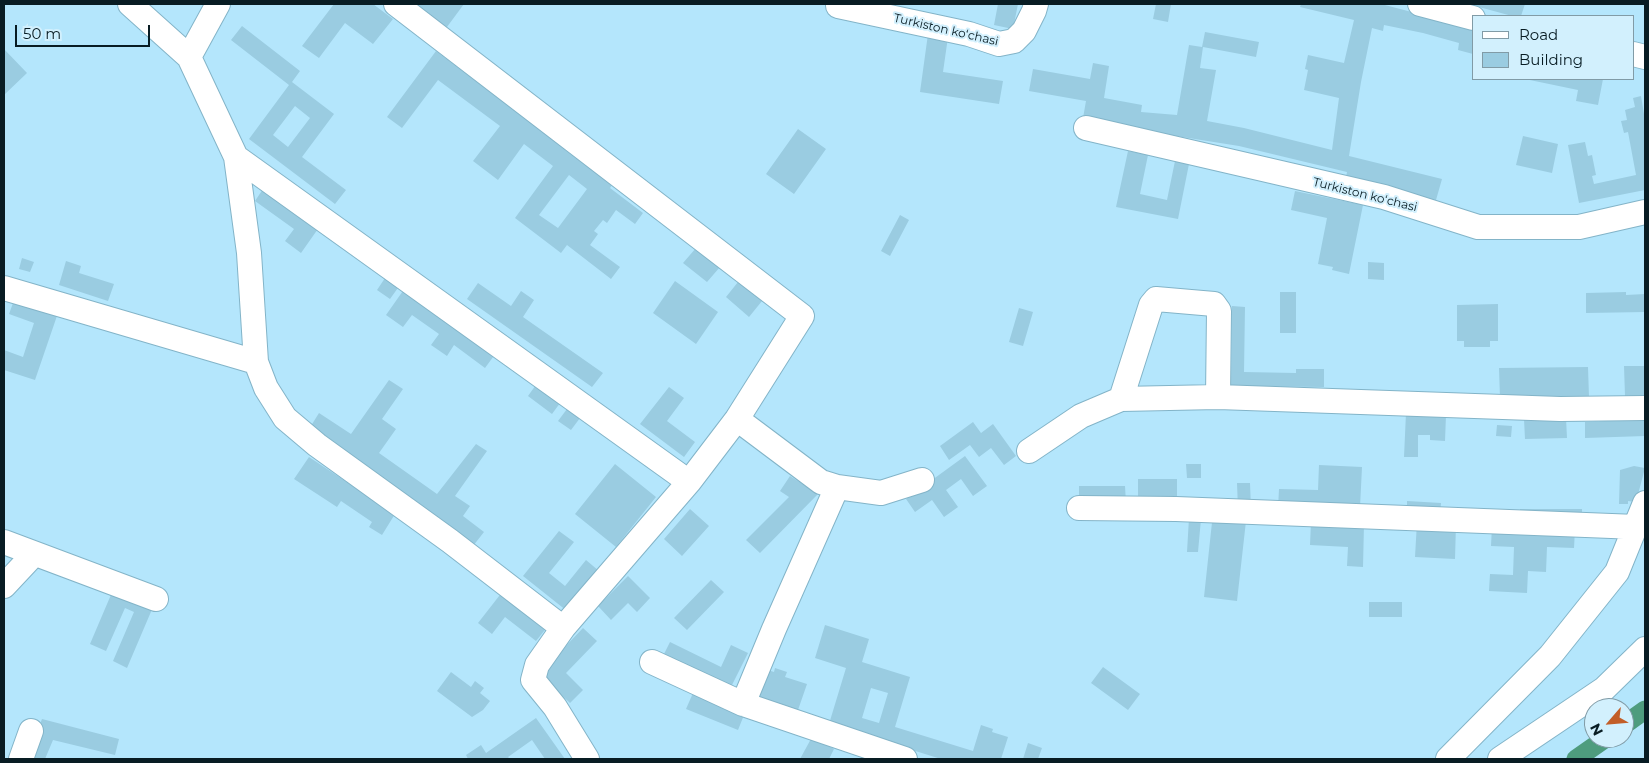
<!DOCTYPE html>
<html>
<head>
<meta charset="utf-8">
<style>
	body { margin:0 }
	#map { position:relative; width:1649px; height:763px; overflow:hidden; background:#b4e6fc; font-family:Montserrat,sans-serif }
	canvas { display:block }
	.frame { position:absolute; inset:0; border:5px solid #081c23; pointer-events:none }
	.legend { position:absolute; left:1472px; top:15px; width:162px; height:65px; box-sizing:border-box; background:#d2f0fd; border:1px solid #819ba6; margin:0; padding:6px 9px; list-style:none; font-size:15px; color:#081c23 }
	.legend li { display:flex; align-items:center; gap:10px; height:25px }
	.legend b { width:25px; border:1px solid #819ba6 }
	.north { position:absolute; left:1584px; top:698px; width:50px; height:50px; box-sizing:border-box; background:#d2f0fd; border:1px solid #819ba6; border-radius:50%; rotate:243deg; font-size:14px; font-weight:700; line-height:20px; text-align:center; color:#081c23 }
	.north::after { content:''; display:block; margin:auto; width:18px; height:22px; background:#c25e28; clip-path:polygon(50% 0,100% 100%,50% 72%,0 100%) }
	.scale { position:absolute; left:15px; top:25px; width:135px; height:22px; box-sizing:border-box; border:2px solid #081c23; border-top:0; padding-left:6px; font-size:15px; line-height:18px; white-space:nowrap; color:#081c23; -webkit-text-stroke:4px #d2f0fd; paint-order:stroke }
</style>
</head>
<body>
<div id="map">
<canvas width="1649" height="763"></canvas>
<div class="frame"></div>
<ul class="legend">
<li><b style="height:6px;background:#fff"></b>Road</li>
<li><b style="height:14px;background:#9acce1"></b>Building</li>
</ul>
<div class="north">N</div>
<div class="scale">50 m</div>
</div>
<script>
const c = document.querySelector('canvas').getContext('2d');
c.lineJoin = 'round';
function trace(path, color, width, dash) {
  c.strokeStyle = color;
  c.lineWidth = width;
  c.lineCap = dash ? 'butt' : 'round';
  c.setLineDash(dash || []);
  c.stroke(path);
}
function paint(path, color) {
  c.fillStyle = color;
  c.fill(path, 'evenodd');
}
function write(font, color, halo, rows, align = 'center') {
  c.font = font + ' Montserrat,sans-serif';
  c.lineWidth = 4;
  c.setLineDash([]);
  c.textBaseline = 'middle';
  c.strokeStyle = halo;
  c.fillStyle = color;
  for (const [text, x, y, turn = 0] of rows) {
    c.save();
    c.translate(x, y);
    c.rotate((+turn || 0) * Math.PI / 180);
    c.textAlign = isNaN(turn) ? turn : align;
    if (halo) c.strokeText(text, 0, 0);
    c.fillText(text, 0, 0);
    c.restore();
  }
}
trace(new Path2D(`
	M1624,725L1645,710
	M1576,759L1606,738`), '#4e9c7e', 19);
paint(new Path2D(`
	M334,4H373L393,19L373,44L345,23L319,58L302,46Z
	M408,4H464L444,31Z
	M998,4H1018L1013,29L994,25Z
	M1156,4H1171L1168,22L1153,19Z
	M1301,4H1381L1473,28V54L1458,50L1459,43L1423,33L1384,25L1383,31L1372,28L1361,82L1349,156L1442,179L1436,200L1346,177L1347,172L1239,146L1138,130V127L1083,118L1086,101L1029,91L1033,69L1090,79L1093,63L1109,66L1104,98L1142,105L1141,112L1177,115L1189,45L1202,47L1205,32L1259,42L1256,57L1203,47L1200,68L1216,70L1207,121L1244,128L1332,150L1339,98L1304,90L1308,70L1305,69L1308,55L1344,63L1354,20L1300,7Z
	M1468,4H1525L1521,16H1512Z
	M242,26L300,71L292,82L334,114L302,157L346,190L335,204L249,139L289,85L231,40ZM295,106L310,118L288,147L273,135Z
	M928,34L948,37L943,72L1003,81L999,104L920,92Z
	M4,49L27,73L4,95Z
	M436,51L566,149L565,150L612,185L610,188L643,213L635,224L616,210L607,223L603,220L594,231L598,234L590,245L620,267L611,279L567,245L561,253L515,218L553,166L524,144L498,180L473,161L500,126L438,80L402,128L387,117ZM569,175L587,189L558,228L539,215Z
	M1525,79H1603L1598,105L1576,101L1578,90Z
	M1641,96L1645,120V190L1579,203L1568,145L1585,142L1588,156L1592,155L1596,175L1592,176L1594,184L1636,175L1628,132L1624,133L1621,121L1627,120L1625,110L1635,107L1633,98Z
	M798,129L826,149L794,194L766,174Z
	M1523,136L1558,144L1552,173L1516,165Z
	M1128,151L1148,155L1140,194L1167,200L1175,161L1189,164L1178,219L1116,207Z
	M265,186L320,226L301,253L285,241L294,229L255,201Z
	M1295,191L1363,205L1349,274L1332,270L1333,267L1318,264L1327,218L1291,210Z
	M900,215L909,220L890,256L881,251Z
	M696,248L720,267L707,282L683,263Z
	M22,258L34,262L30,272L19,269Z
	M66,261L81,266L79,273L114,284L108,301L59,285Z
	M1368,262L1384,263V280L1368,279Z
	M387,275L400,285L390,299L377,290Z
	M675,281L718,312L696,344L653,313Z
	M738,282L762,301L749,317L726,297Z
	M478,283L511,306L521,291L534,300L523,317L603,373L592,387L467,299Z
	M405,288L496,353L485,368L454,345L447,356L431,345L439,334L412,315L403,327L386,315Z
	M1280,292H1296V333H1280Z
	M1626,292V295L1645,294V312L1586,313V293Z
	M16,295L59,310L35,380L4,370V350L23,357L34,323L9,314Z
	M1498,304V341H1490V347H1464V341H1457V305Z
	M1232,306L1245,307L1244,372L1296,373V369H1324V387L1231,386Z
	M1019,308L1033,312L1023,346L1009,342Z
	M1624,366H1645V396H1625Z
	M1588,367L1589,397L1500,398L1499,368Z
	M389,380L403,389L382,419L396,429L379,453L437,494L476,444L487,451L455,496L470,506L463,516L484,532L473,546L309,429L319,413L351,434Z
	M538,382L563,399L552,414L528,396Z
	M669,387L684,398L667,421L695,442L684,457L640,424Z
	M570,405L583,414L571,430L558,421Z
	M1406,413L1446,415L1445,441L1430,440V435H1418V457H1404Z
	M1566,418L1567,438L1525,439L1524,419Z
	M1645,419V436L1585,438V422Z
	M973,422L981,433L993,424L1016,456L1004,465L991,448L979,457L970,445L949,460L940,446Z
	M1497,425L1512,426L1511,437L1496,436Z
	M965,456L987,486L973,496L961,479L946,490L958,507L944,517L932,500L915,512L906,499Z
	M309,457L395,514L382,535L369,527L372,522L341,501L337,507L294,479Z
	M615,464L656,497L616,547L575,514Z
	M1186,464H1201V478H1187Z
	M1319,465L1362,467L1360,507L1278,509L1279,489L1318,490Z
	M1634,466L1645,468L1636,502L1628,501V504H1619L1620,470Z
	M790,476L818,494L760,553L746,540L789,497L780,491Z
	M1138,479H1177V501H1138Z
	M1237,483H1250L1251,509H1238Z
	M1079,486H1125L1126,503H1079Z
	M1407,501L1441,503L1440,515L1407,513Z
	M690,509L709,526L682,556L664,539Z
	M1520,509H1582V519H1520Z
	M1213,513L1246,521L1237,601L1204,597Z
	M1189,518L1201,519L1198,552H1187Z
	M1311,522L1364,524L1363,567L1347,566L1348,547L1310,545Z
	M1417,522L1456,524L1455,559L1415,557Z
	M1492,526L1575,529L1574,548L1547,547L1546,572L1528,571L1527,593L1489,591L1490,574L1513,575L1514,547L1491,546Z
	M559,531L574,542L549,573L565,586L586,560L599,571L567,611L523,576Z
	M628,576L650,598L637,612L628,603L611,620L598,606Z
	M711,580L724,592L687,630L674,618Z
	M113,590L153,607L127,668L113,661L134,612L125,608L106,651L90,644Z
	M503,591L548,626L536,641L505,617L492,634L478,623Z
	M1369,602H1402V617H1369Z
	M825,625L869,639L862,662L910,677L895,727L973,751L981,725L993,729L992,732L1008,737L1001,759H941L829,724L846,668L815,658ZM871,688L888,693L879,723L862,718Z
	M583,628L597,641L566,673L583,690L570,703L539,674Z
	M670,642L721,667L731,645L748,653L729,691L662,658Z
	M1103,667L1140,694L1128,710L1091,683Z
	M761,668L774,672L775,668L787,672L785,677L807,684L798,710L752,695Z
	M451,672L471,687L475,681L484,688L480,693L490,701L483,710L472,717L437,691Z
	M693,693L744,715L738,730L686,709Z
	M536,718L565,759H545L532,740L508,757L510,759H468L466,755L481,745L486,753Z
	M42,719L119,739L115,755L53,740L45,759H26Z
	M812,737L834,749L829,759H800Z
	M1028,743L1042,748L1038,759H1023Z`), '#9acce1');
const minor = new Path2D(`
	M130,4L189,57
	M218,4L189,57L236,157L249,253L256,362L266,388L285,418L317,445L450,541L563,628L537,665L533,680L555,707L587,759
	M396,4L802,316L737,419L689,482L563,628
	M838,4V6L969,34L999,44L1014,41L1024,31L1034,11L1036,4
	M1420,4L1473,18
	M1633,54L1645,57
	M1086,128L1384,197L1478,227H1579L1645,212
	M236,157L689,482
	M4,288L256,362
	M1121,399L1151,305L1156,299L1214,304L1219,311L1218,397
	M737,419L821,482L837,487L881,493L922,480
	M1029,451L1081,416L1121,399L1218,397L1560,409L1645,408
	M837,487L774,629L743,704L905,759
	M1079,508L1176,509L1637,527
	M4,542L156,599
	M4,586L34,554
	M652,662L743,704
	M21,759L31,731
	M1448,759L1550,656L1617,572L1645,503
	M1500,759L1604,689L1645,649`);
trace(minor, '#83b4c8', 26);
trace(minor, '#fff', 24);
write('12px', '#081c23', '#d2f0fd', [
	["Turkiston koʻchasi",946,30,13],
	["Turkiston koʻchasi",1365,195,14]
]);
</script>
</body>
</html>
